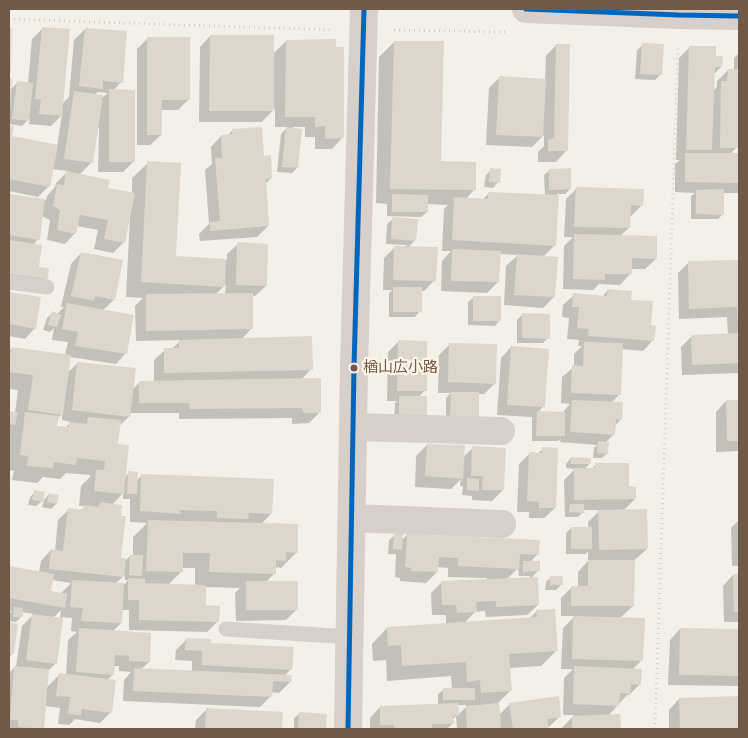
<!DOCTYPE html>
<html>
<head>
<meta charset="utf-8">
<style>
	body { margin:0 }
	#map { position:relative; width:748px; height:738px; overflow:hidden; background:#f4f0e7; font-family:"Sofia Sans Condensed",sans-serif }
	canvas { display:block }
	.frame { position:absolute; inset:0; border:10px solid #6f5a4a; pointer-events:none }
</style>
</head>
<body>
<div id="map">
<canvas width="748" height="738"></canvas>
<div class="frame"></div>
</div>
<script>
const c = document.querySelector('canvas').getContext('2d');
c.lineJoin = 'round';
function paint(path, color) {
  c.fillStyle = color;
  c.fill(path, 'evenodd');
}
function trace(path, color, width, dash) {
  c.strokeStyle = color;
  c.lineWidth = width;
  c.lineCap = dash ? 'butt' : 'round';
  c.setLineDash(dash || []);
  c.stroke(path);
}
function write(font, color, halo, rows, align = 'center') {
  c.font = font + ' "Sofia Sans Condensed","Noto Sans JP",sans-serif';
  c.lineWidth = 4.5;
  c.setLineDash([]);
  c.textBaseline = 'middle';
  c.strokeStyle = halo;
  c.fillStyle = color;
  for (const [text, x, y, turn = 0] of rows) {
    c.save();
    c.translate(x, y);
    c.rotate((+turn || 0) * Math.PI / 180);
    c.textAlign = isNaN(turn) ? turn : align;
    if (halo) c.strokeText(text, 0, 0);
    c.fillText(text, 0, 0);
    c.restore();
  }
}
paint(new Path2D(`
	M43,28L62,104L69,97L74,40L85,29L121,82L113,91L134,161L123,172H98L99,128H97L92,162L79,175L107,189L132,194V178L148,163L175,258L227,260V254L238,244L266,286L255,296H251V329L241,340L311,369L301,380L320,412L309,423L292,424V418L179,419V413H129V417L119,426L117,446L125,477L129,473L136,481L142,475L271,514L261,524L297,552L281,568L277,567L275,570V573L266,582L297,609L286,620L236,621L235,593L240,588L205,587V607L218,621L207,632L129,630V610H122L121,623L112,632L149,662L141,669L192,671V661L175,660L176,650L187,639L210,644L291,669L285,675L290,682L279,693L271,692V696L260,707L123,701L124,680L131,672L119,671V666H113V674L107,680L111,712L100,723L75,719L69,725L58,724L60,708L45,706L43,729H9V673L15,667H16L22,626L34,614L22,612V616L16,622L9,621V614L12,611L9,610V567L39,572L41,561L51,550L55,551L58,520L69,509L81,511L85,506H79L81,486L90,477V475L66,473L60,479L43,477L37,483L12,480L14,471L9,470V444L10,430H9V412L15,413L18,390L9,389V351L12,348L65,355L68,342L52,340L54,328L50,332L43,330L47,318L52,313L57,314L64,307H61L71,264L81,253L114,300L103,310L126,353L116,364L70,357L67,373L78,363L132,390L140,382H154V360L165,350L172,349L181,340L136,341L135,306L143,298L126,297L130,216H129L124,242L113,253L94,249L98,230L77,226L75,233L65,244L47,240L50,220L42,216L38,239L33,245L38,268L47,279L36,289L9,286V195L46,200L47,196L55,187L56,183L68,171L52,169L49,186L38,197L9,191V126L13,127L11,137L57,146L62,115L51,126L29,124L30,118L22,126L9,124V79H10V90L17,83L28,84L32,39ZM98,92L108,93L103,97L94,95ZM226,284L225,295H215ZM62,414V420L71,422L65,428L56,427L57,419ZM123,493V499H130V522L147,523L133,537V556H130L126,560L119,559L112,505ZM182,568H195V585H168L182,571ZM125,575V580H128L125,584L116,583ZM52,580L71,583L62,592V594L49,592ZM61,610L60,619L53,618ZM62,617L72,618L71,631L77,632L68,640L66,676L59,675L46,688L48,671L56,663Z
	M210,36L273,54L286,41L342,138L332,149H315V137H305V127H293L297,168L292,173L277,172L281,134L288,127H275V108L262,122H199L200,47Z
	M148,38L188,100L178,110H160L161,135L150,145H137V49Z
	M394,42L440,162L474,190L466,199L482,200L489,193L545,196L544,175L550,170L570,189L565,194H557L555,245L543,257L554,297L543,308L504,305L506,266L518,255L500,254L498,282L487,293L441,291L442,261L451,251H442L444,209L448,205L427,204V212L421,217L387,216V204L376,203L379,57Z
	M556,45L566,151L556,162H538V152L544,146V135L532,147L486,145L489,88L500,77L545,80L546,56Z
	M643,45L660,75L655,80L635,79L637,50Z
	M690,47L715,58L721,67L713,75V91L717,87V81L728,70H734V58L739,53V144L736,143V148L730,154H739V193H723V214L718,219H691V196L695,193L675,192V164L680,160H676L679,58Z
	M233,130L263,157L271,178L265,184L268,226L257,237L200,241L199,234L209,224L205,170L212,164L211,147L221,136H227Z
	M491,170L498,182L493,188L484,187L486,175Z
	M576,189L642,205L631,216H629V228L620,236L656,259L645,269H631L630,274L620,285L599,284L593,290L563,289L564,246L573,237H564L566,199Z
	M393,219L415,240L408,248L435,280L424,291H421L420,311L415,317H389V293L392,290H383L384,258L395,247H406V245L386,244L387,224Z
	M739,261V373L682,375L681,347L692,336L728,335L727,317L679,319L678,273L688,263Z
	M608,290L630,301L650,326L653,340L643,351L621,349L620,394L611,403L621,419L615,426L614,434L605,443L607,453L602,458H593L594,448L597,445L560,442L561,439L558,441H532V417L497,415L501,358L511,347L543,407L538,412L562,413L570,404L561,403L562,377L574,367V354L582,346H578L579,340L567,339L569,318L562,317L563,305L574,295L602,297Z
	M9,293L40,298L35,328L25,339L9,336Z
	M474,297L500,320L495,326L468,325V302Z
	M522,315L548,338L543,343H517V320Z
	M398,342L425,390L394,426L395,403L397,401H387L388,352Z
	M450,344L495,383L484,394H478L446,421V398L451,393H438L439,355Z
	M726,401H739V451L716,452V412Z
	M427,445L463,457L473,448L503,490L492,501L472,500V496L462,495L463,486H460L461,479L451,489L415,487L416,456Z
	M543,449L555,508L544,518H529V512H517L519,464L529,454H537Z
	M571,458L589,464L584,470H591L596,464L627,488L635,499L623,511L647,549L636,559L634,560L633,606L620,618L642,660L632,670L640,684L629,695H627L608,716H619V729H562V728L574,715H563L564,678L573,669H561L563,628L575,616H561V598L572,587H578V572L588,561V551L586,554H566V533L571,528H588V522L600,510H583V512L578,517H565L564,480L575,469L566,468V464Z
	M35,492L42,501L36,506L28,505L30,497Z
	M49,494L56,504L51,509L42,507L44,500Z
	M739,520V566H732L731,528Z
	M395,535L401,541L407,535L538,554L530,562L538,571L531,578L538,605L527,615L486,617L485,611L475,612L464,623L529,619L537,611L556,651L541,666L509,668L510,691L498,703L499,715L510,704L560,716L549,727H547L548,729H457L456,716L452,720V724L447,729H370V718L380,707L438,705V694L444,689H452L451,676L387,681L386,660L373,661L372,644L387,628L446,624V615H432L431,593L442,582L487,580V578L448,577V568L437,567V572L426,583L400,581V578L395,577L396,554H388L389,540ZM518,568L519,576H530V578L507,579ZM457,705H466V707L457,716Z
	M733,575H739V622H724L723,586Z
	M551,577L561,585L556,590H545L546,582Z
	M9,624L16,625L12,654L9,658Z
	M680,629L739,631V685L738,686L668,685L670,640Z
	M739,697V729H669V710L679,699Z
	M207,709L282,713L281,729H195L196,720Z
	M300,713L326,715L325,729H294V718Z`), '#0003');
paint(new Path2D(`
	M42,27L70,29L62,116L39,114L41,99H35Z
	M9,28H12L11,71H9Z
	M85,28L127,31L123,83L103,81V89L79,86Z
	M210,35H274V111H209Z
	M147,37H190V100H162V135H147Z
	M336,39V47H344V138L325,139V126L315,127V117H285L286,40Z
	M394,41H444L441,161L476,162V190L390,189Z
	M642,43L664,44L662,75L640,74Z
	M556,44H570L568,151H548V140L554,138Z
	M689,46H716V56H723L722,67H715L712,150H686Z
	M728,69H739V133H738V148H720L721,81H727Z
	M499,76L546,79L543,137L496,135Z
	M9,78H12L10,108H9Z
	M17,81L33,83L29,121L12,119Z
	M109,89L135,90V162H109Z
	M74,91L103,95L93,163L64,159Z
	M9,125L14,126L12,136L58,145L50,187L9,179Z
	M262,127L264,156L271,155L272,178L266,179L269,226L210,231V222L220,221L215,158H222L221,135L232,134V129Z
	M286,127L302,129L298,168L282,167Z
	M685,153H739V183L685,182Z
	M147,161L181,163L176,256L226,259L225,287L141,282Z
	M490,168L501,169L500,183L489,182Z
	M571,168V189L549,190V169Z
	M66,171L110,180L108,188L135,193L125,243L104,239L108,220L80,215L76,234L57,230L60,210L53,206L57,184L64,185Z
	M576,187L644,189L643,206L631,205L630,228L574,227Z
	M724,189V215L696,214V190Z
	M488,192L559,195L556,246L452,240L454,197L488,199Z
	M9,194L45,199L40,240L9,235Z
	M392,194L428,195V212H392Z
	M392,217L418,219L416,241L391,239Z
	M574,234L657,236V259L632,258V274H605V280L573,279Z
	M9,240L42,245L39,267L49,268L48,279L9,274Z
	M237,242L268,244L267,286L236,285Z
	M394,246L438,247L436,281L393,280Z
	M452,249L501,251L499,282L451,281Z
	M81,252L123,260L115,300L95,296L94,301L71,296Z
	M517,254L558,257L555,297L514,295Z
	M739,260V323H738L737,307L689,309L688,261Z
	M393,287H422V312H393Z
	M608,289L632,291L631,300L653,301L651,325L656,326L654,341L588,336L589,329L577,328L579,307H572L573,293L607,296Z
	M9,292L41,297L36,329L9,324Z
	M253,293V329L146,331V294Z
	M473,296H501V321H473Z
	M67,303L134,315L127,354L75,346L78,332L62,329Z
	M52,311L61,315L57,327L48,325Z
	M522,313L550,314V339L522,338Z
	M739,333V363L692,365L691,335Z
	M312,336L313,370L164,373V348H179V340Z
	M398,340L427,341V391H397Z
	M584,342L623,343L621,395L571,393L572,365L583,366Z
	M449,343L497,344L496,384L448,382Z
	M511,346L549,349L545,407L507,405Z
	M12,347L71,355L63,415L28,410L33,375L9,372V353H11Z
	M77,362L136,368L130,417L72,410Z
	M321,378V413H303L302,408L190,409L189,403H139V381Z
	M451,392H479V417H450Z
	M399,396H427V421H399Z
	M572,400L623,402L622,420L616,419L615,435L570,432Z
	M726,400H739V441H727Z
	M9,411L18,412L15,425L9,424Z
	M537,411L565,412V436H536Z
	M25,412L59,416L57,426L69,427V422L87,424L88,417L121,420L118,444L129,445L124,494L94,491L96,470H104L105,461L77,458L76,465L54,462L53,468L27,466L28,456L20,455Z
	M598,441L609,442L608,454L597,453Z
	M427,444L465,445L463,479L425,476Z
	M472,446L506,448L504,490H482L483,476H471Z
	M542,447L558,448L556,508H539V502L527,501L529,452L542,453Z
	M571,457L591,458V464H571Z
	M595,463H629V486L636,487V499L574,500V468H595Z
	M128,471L138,472L137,494H127Z
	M141,474L274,479L272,514L249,513L248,519L217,518V511L179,510L181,514L140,511Z
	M467,478L479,479V491L467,490Z
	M34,490L45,492L43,502L32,500Z
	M49,493L59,495L57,504L47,502Z
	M100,502L122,505L121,516H126L121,558H126L124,577L49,569L51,549L63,551L68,508L83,510L84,505L99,507Z
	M570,504H584V513L569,512Z
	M647,509L648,549L599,550L598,510Z
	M148,520L298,524V553L286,552V561L276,560V574L209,572L210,553H183V572L146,571Z
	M571,527H592V549H571Z
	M394,533L403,534L402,550L393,549Z
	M407,534L540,540L539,555L520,554L519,569L458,566V558L439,557L438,572L411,571V568L405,567Z
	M130,555H143L142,576L129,575Z
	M588,560H635L634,606H571V586H588Z
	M523,561H540V571L523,572Z
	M9,566L54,574L51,591L67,594L65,608L9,598Z
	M733,574H739V612H734Z
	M550,576H562L563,585H550Z
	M538,577L539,605L496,607V601L476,602L477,612L457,613L456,605H442L441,581Z
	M128,578L145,579V583L206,585V605L220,606L219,622L139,620V600H128Z
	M72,580L124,583L122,623L81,621L83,608L70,607Z
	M246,581H298V610H246Z
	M14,607L23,608V617H13Z
	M555,609L558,651L509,654L512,691L481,693L480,680L467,682L466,662L402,666L401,645L388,646L387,627L537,617L536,610Z
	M32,614L63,618L57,664L26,660Z
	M573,616L645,618L643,661L572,659Z
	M9,622L18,624L14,654H9Z
	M79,628L151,633L150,662L129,661V656L115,655L114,675L76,672Z
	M680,628L739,629V676L679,675Z
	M186,638L211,639V643L294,647L292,670L202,665V651L185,650Z
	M14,666L49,669L44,729L18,727V720H10Z
	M574,666L642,669L641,685L631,684L630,694L620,693L619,706L573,704Z
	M134,668L292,675L291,682L273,681L272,697L133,691Z
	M59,673L116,680L112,713L82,709L81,715L68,714L70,697L56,696Z
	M443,688H475V700H443Z
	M559,696L561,717L548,719L549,729H513L509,703Z
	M739,696V729H680L679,698Z
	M458,703L459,715L453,716L454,724H432V729H394V725H380V706Z
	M499,703L501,729H467L466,706Z
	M206,708L283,712L282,729H205Z
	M299,712L327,714L326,729H298Z
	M620,714L621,729H572V716Z`), '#ddd6cd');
trace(new Path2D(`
	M9,19L333,30
	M394,30L505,32
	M655,729L678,45`), '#d5d0ca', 3, [1, 4]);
trace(new Path2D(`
	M9,282L47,287
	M226,629L350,637`), '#d6cfca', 15);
trace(new Path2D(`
	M354,427L501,431
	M352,518L502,524
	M348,729L354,367L364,9`), '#d6cfca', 28);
trace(new Path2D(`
	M526,9L679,15L739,16`), '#d6cfca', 28);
trace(new Path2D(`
	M526,9L679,15L739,16
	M348,729L354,367L364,9`), '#0065bd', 5);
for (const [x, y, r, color] of [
	[354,368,4.5,"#6f5a4a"]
]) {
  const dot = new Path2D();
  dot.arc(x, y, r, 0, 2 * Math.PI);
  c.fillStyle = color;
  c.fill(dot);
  trace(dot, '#fdf6e7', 2);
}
write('15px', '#6f5a4a', '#fdf6e7', [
	["楢山広小路",363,368]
], 'left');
</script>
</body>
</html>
